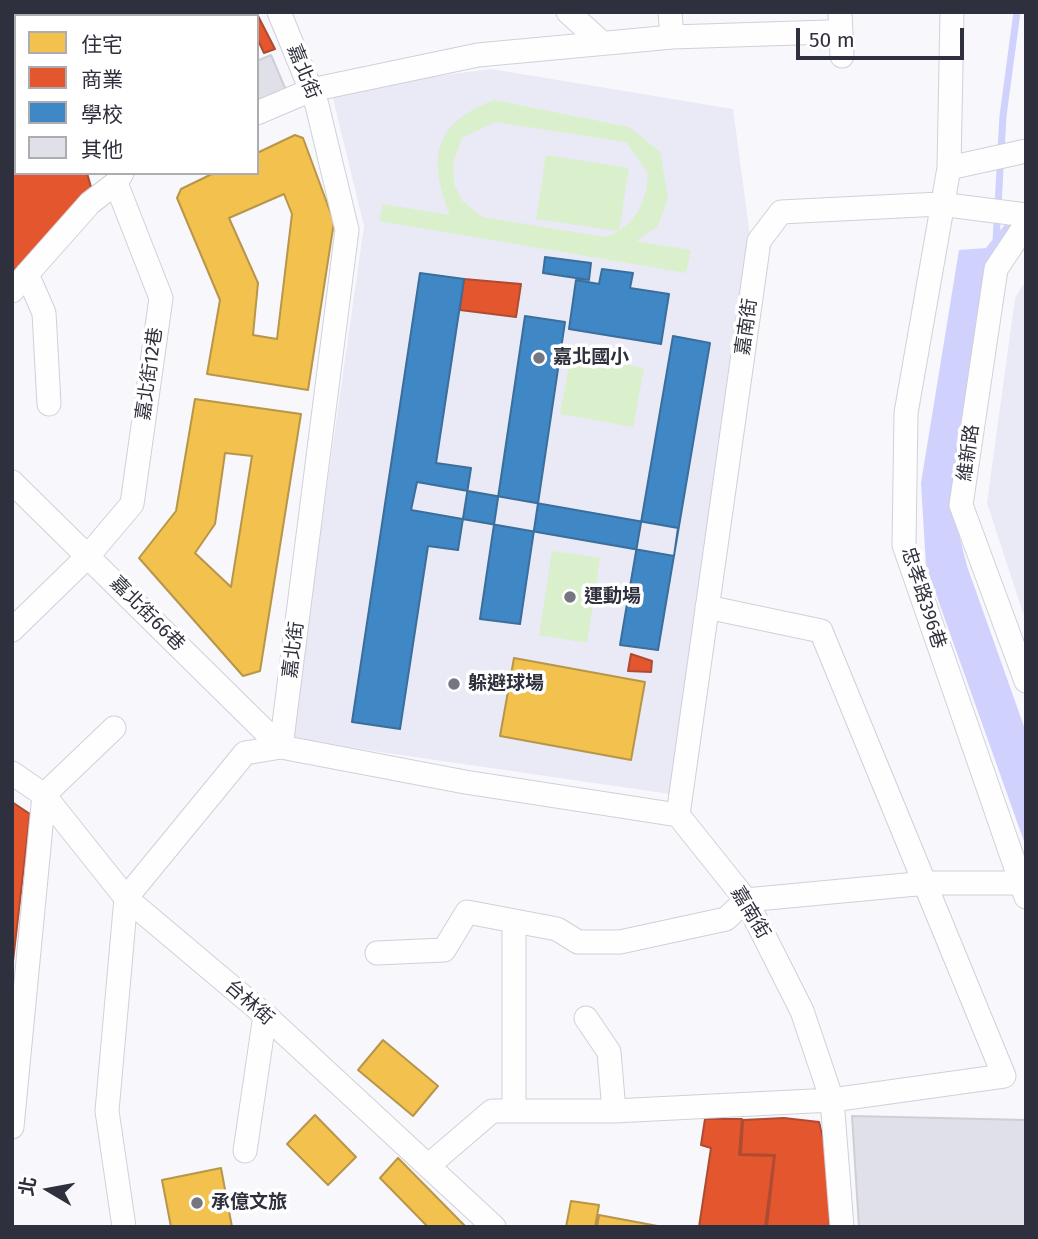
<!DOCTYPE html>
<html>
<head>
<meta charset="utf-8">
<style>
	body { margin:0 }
	#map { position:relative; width:1038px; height:1239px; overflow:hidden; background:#f7f7fc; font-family:"Fira Sans","Noto Sans TC",sans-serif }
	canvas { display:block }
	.frame { position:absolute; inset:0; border:14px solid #2f303d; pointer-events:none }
	.legend { position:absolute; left:14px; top:14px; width:245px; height:161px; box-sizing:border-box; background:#fff; border:2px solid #acacb1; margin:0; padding:9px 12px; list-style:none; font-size:21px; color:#2f303d }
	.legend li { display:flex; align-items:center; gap:14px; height:35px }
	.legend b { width:35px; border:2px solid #acacb1 }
	.north { position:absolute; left:14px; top:1155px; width:70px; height:70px; -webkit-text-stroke:5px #fff; paint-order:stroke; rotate:280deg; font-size:19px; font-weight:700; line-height:28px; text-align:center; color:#2f303d }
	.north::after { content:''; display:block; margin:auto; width:24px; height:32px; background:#2f303d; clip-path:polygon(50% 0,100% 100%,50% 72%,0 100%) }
	.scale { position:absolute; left:796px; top:28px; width:168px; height:32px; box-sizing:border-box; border:4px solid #2f303d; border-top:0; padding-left:9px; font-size:21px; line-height:24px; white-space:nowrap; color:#2f303d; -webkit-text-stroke:5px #fff; paint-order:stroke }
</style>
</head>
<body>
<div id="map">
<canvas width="1038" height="1239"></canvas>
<div class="frame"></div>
<ul class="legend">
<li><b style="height:19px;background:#f2c14e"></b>住宅</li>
<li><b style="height:19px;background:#e4572e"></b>商業</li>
<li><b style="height:19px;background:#3f88c5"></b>學校</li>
<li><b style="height:19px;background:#e0e0e9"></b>其他</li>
</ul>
<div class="north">北</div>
<div class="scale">50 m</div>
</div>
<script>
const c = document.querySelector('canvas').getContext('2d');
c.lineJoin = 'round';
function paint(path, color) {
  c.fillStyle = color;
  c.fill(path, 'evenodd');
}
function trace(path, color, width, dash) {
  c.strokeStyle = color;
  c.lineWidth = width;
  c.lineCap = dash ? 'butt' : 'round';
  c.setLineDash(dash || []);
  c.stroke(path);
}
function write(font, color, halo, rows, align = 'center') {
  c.font = font + ' "Fira Sans","Noto Sans TC",sans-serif';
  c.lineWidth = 7;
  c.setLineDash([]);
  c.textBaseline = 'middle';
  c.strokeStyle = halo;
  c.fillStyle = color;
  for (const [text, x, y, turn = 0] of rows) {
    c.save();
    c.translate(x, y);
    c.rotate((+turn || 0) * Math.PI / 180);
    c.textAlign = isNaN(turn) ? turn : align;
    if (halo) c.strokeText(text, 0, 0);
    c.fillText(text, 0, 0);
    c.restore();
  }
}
paint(new Path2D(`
	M491,69L733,109L750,236L670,794L291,739L364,226L331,90Z
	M1026,280V622L987,503L1015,298Z`), '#e9eaf5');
paint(new Path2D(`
	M494,100L629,127L660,152L668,198L658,226L636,241L691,250L686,273L379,221L383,204L450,215C428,158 432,124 494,100ZM495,122L626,142L648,173C646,204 635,227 605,237L483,217L462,201L454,184L453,163L462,138Z
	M546,155L629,168L619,231L536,219Z
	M571,355L644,368L633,427L560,414Z
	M552,551L600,558L587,643L539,635Z`), '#daefcc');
paint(new Path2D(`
	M1001,247L952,507L967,566L1026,732V847L926,566L921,483L959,250Z`), '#d0d1fd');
const homes = new Path2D(`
	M295,135L303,138L334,222L308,390L207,374L220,300L177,198L181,189L214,173H257V153ZM284,194L292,214L277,339L253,335L258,283L229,218Z
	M195,399L301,414L260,671L243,676L139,558L176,511ZM225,453L252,456L231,587L195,553L215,524Z
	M514,658L645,682L631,760L500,736Z
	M383,1040L438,1086L413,1116L358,1070Z
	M315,1115L356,1157L328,1185L287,1144Z
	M398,1158L466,1227H428L380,1178Z
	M221,1168L232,1227H171L162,1180Z
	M571,1201L599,1205L595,1227H566Z
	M599,1215L663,1227H597Z`);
paint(homes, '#f2c14e');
trace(homes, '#b89649', 2);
const shops = new Path2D(`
	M155,12H202L203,16H156Z
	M245,12H256L275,49L264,53L257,38V16H247Z
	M16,73V173H87L93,194L23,267L12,270V75Z
	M464,279L521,284L516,317L460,310Z
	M631,654L652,661L651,672L628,671Z
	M12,802L30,814L12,970Z
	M784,1118L819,1122L827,1154L830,1227H767L775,1155L741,1154L743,1120Z
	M705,1119H742L739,1155L774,1156L765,1227H699L711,1148L701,1145Z`);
paint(shops, '#e4572e');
trace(shops, '#ae4b32', 2);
const schools = new Path2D(`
	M545,257L591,263L589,280L543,273Z
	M602,269L633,273L630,288L669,294L661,344L569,329L576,280L599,284Z
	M420,273L464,279L436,463L471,468L458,550L428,546L400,729L352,722Z
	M525,316L565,322L520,624L480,619Z
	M673,336L710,343L658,650L620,645Z
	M417,482L678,528L674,556L411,510Z`);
paint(schools, '#3f88c5');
trace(schools, '#3a6e9c', 2);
trace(new Path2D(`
	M996,241L1003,116L1017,12
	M984,256L1014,219`), '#d0d1fd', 7);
const building = new Path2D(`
	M271,55L288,95L257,105V61Z
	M852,1116L1026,1120V1227H859Z`);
paint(building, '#e0e0e9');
trace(building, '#ceced7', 2);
const minor = new Path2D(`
	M279,12L317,105L347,230L281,747
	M568,12L602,43
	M670,12L672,37L828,32
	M840,12L842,56
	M21,16L28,12
	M257,113L311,90L478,55L672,37
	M1026,151L949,168L906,413L904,545L1026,897
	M949,168L952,12
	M1026,224L996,269L961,505L1026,681
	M27,274L44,313L49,404
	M12,291L90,203L116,183L122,173
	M12,482L281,747
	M12,630L88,556L132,504L161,298L116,183
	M12,773L44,795L126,898L265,1015L494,1227
	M377,953L444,950L467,912L557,929L578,942H620L726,919L746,900L927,883H1026
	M586,1018L609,1052L614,1111
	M514,1110V923
	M12,1127L44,795L114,728
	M245,1151L265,1015
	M429,1165L492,1111H614L832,1100L1004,1076L821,631L707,607
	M124,1227L107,1111L126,898L245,753L281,747L465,782L678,815
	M842,1227L832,1100L802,1011L746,900L678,815L759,241L781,212L940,204L1026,215`);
trace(minor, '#d0d0d9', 25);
trace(minor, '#fefeff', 23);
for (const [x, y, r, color] of [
	[539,358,7,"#757680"],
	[570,597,7,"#757680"],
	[454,684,7,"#757680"],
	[197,1203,7,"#757680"]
]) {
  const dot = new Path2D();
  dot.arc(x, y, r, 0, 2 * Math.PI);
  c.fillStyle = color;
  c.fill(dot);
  trace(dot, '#fff', 2.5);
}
write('19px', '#2f303d', '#fff', [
	["嘉北街",303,72,68],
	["嘉南街",747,327,-82],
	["嘉北街12巷",150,374,-82],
	["維新路",969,453,-82],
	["忠孝路396巷",923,598,72],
	["嘉北街66巷",147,614,45],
	["嘉北街",294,650,-83],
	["嘉南街",750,913,59],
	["台林街",249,1003,41]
]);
write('bold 19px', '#2f303d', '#fff', [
	["嘉北國小",553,358],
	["運動場",584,597],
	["躲避球場",468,684],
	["承億文旅",211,1203]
], 'left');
</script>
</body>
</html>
